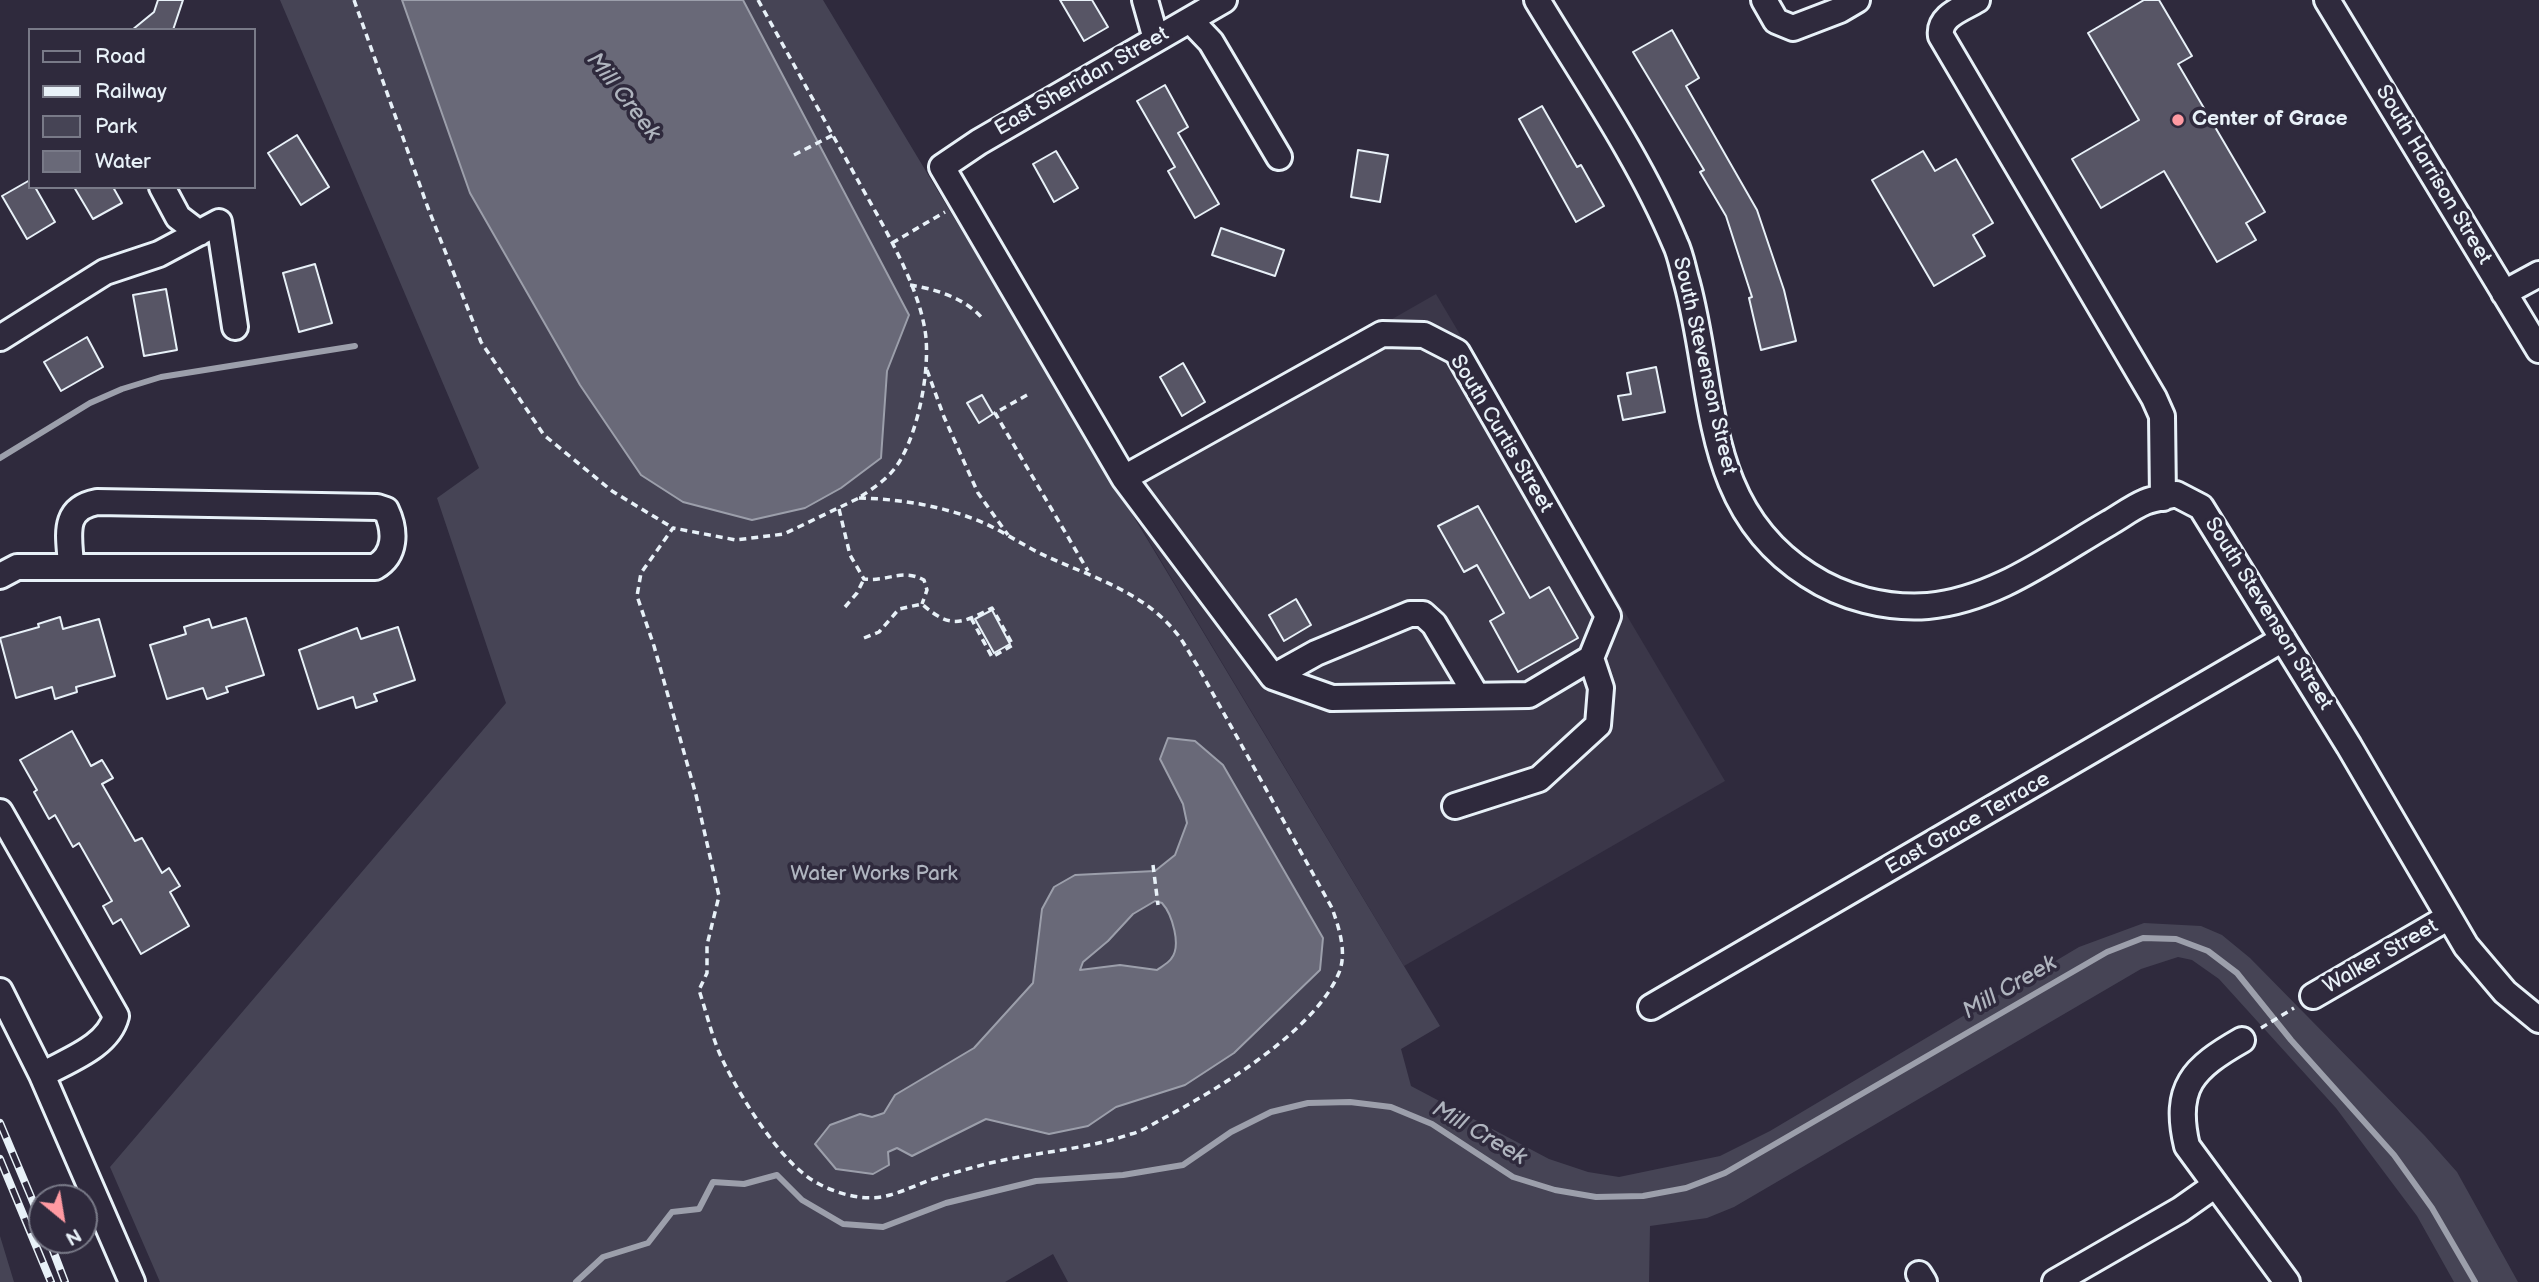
<!DOCTYPE html>
<html>
<head>
<meta charset="utf-8">
<style>
	body { margin:0 }
	#map { position:relative; width:2539px; height:1282px; overflow:hidden; background:#2f2a3d; font-family:"Balsamiq Sans",sans-serif }
	canvas { display:block }
	.legend { position:absolute; left:28px; top:28px; width:228px; height:161px; box-sizing:border-box; background:#2f2a3d; border:2px solid #797a88; margin:0; padding:9px 12px; list-style:none; font-size:21px; color:#e8f1f8 }
	.legend li { display:flex; align-items:center; gap:14px; height:35px }
	.legend b { width:35px; border:2px solid #797a88 }
	.north { position:absolute; left:28px; top:1184px; width:70px; height:70px; box-sizing:border-box; background:#2f2a3d; border:2px solid #797a88; border-radius:50%; rotate:150deg; font-size:19px; font-weight:700; line-height:28px; text-align:center; color:#e8f1f8 }
	.north::after { content:''; display:block; margin:auto; width:24px; height:32px; background:#ff9aa2; clip-path:polygon(50% 0,100% 100%,50% 72%,0 100%) }
</style>
</head>
<body>
<div id="map">
<canvas width="2539" height="1282"></canvas>
<ul class="legend">
<li><b style="height:9px;background:#2f2a3d"></b>Road</li>
<li><b style="height:9px;background:#e8f1f8"></b>Railway</li>
<li><b style="height:19px;background:#464455"></b>Park</li>
<li><b style="height:19px;background:#696978"></b>Water</li>
</ul>
<div class="north">N</div>
</div>
<script>
const c = document.querySelector('canvas').getContext('2d');
c.lineJoin = 'round';
function paint(path, color) {
  c.fillStyle = color;
  c.fill(path, 'evenodd');
}
function trace(path, color, width, dash) {
  c.strokeStyle = color;
  c.lineWidth = width;
  c.lineCap = dash ? 'butt' : 'round';
  c.setLineDash(dash || []);
  c.stroke(path);
}
function write(font, color, halo, rows, align = 'center') {
  c.font = font + ' "Balsamiq Sans",sans-serif';
  c.lineWidth = 7;
  c.setLineDash([]);
  c.textBaseline = 'middle';
  c.strokeStyle = halo;
  c.fillStyle = color;
  for (const [text, x, y, turn = 0] of rows) {
    c.save();
    c.translate(x, y);
    c.rotate((+turn || 0) * Math.PI / 180);
    c.textAlign = isNaN(turn) ? turn : align;
    if (halo) c.strokeText(text, 0, 0);
    c.fillText(text, 0, 0);
    c.restore();
  }
}
paint(new Path2D(`
	M1436,294L1725,781L1404,966L1121,494L1149,458Z`), '#3b3749');
paint(new Path2D(`
	M280,0H823L1440,1026L1401,1049L1411,1086L1549,1159L1588,1172L1619,1177L1720,1156L1770,1131L2079,947L2144,923L2201,926L2222,935L2250,958L2425,1136L2457,1172L2518,1282H2454L2417,1216L2336,1108L2219,979L2192,960L2178,957L2141,969L1734,1207L1707,1218L1650,1226L1649,1282H1068L1053,1254L1005,1282H160L110,1167L506,703L437,498L479,468Z
	M0,1236L14,1282H0Z`), '#464455');
const water = new Path2D(`
	M402,0H743L909,315L887,371L881,458L841,488L805,508L752,520L683,502L641,475L580,385L470,193Z
	M1168,738L1195,741L1223,765L1323,938L1320,970L1234,1053L1185,1085L1116,1107L1088,1126L1049,1134L986,1119L912,1156L897,1148L888,1152L889,1165L873,1174L836,1169L815,1144L830,1125L860,1114L872,1117L884,1113L895,1095L974,1048L1033,983L1042,909L1054,887L1075,875L1155,871L1175,855L1187,823L1183,804L1160,759ZM1155,901L1162,903C1172,914 1182,946 1171,959C1168,963 1161,967 1157,970L1120,965L1080,970L1083,962L1108,941L1133,914Z`);
paint(water, '#696978');
trace(water, '#9c9fab', 2);
trace(new Path2D(`
	M0,458L90,403L122,389L161,377L355,346
	M576,1282L603,1257L648,1243L672,1212L699,1209L713,1182L744,1184L777,1175L802,1200L843,1224L883,1227L946,1203L1036,1181L1123,1175L1183,1165L1231,1132L1271,1112L1308,1103L1350,1102L1391,1107L1432,1124L1513,1177L1555,1190L1596,1197L1643,1196L1686,1188L1725,1173L2107,952L2143,938L2176,939L2208,951L2237,973L2291,1040L2394,1155L2432,1208L2475,1282`), '#9c9fab', 6);
const building = new Path2D(`
	M158,0H183L173,30H132L154,12Z
	M1060,0H1092L1108,27L1084,41Z
	M2144,0H2159L2192,56L2178,64L2265,212L2246,223L2256,240L2217,262L2164,171L2101,208L2072,159L2139,120L2088,33Z
	M1672,30L1699,78L1686,86L1757,210L1784,290L1796,341L1761,350L1749,298L1752,297L1726,216L1700,172L1704,170L1633,52Z
	M1165,85L1188,127L1178,133L1219,204L1195,218L1168,171L1175,167L1137,101Z
	M1542,106L1577,167L1581,165L1604,206L1576,222L1519,119Z
	M297,135L329,187L301,205L268,153Z
	M1358,150L1388,155L1380,202L1351,197Z
	M1056,151L1078,188L1054,202L1033,164Z
	M1923,151L1935,171L1956,159L1993,223L1973,235L1985,256L1934,286L1872,180Z
	M30,180V187H35L55,222L27,239L2,196Z
	M74,187H113L122,203L93,219Z
	M1221,228L1284,250L1275,276L1212,255Z
	M315,264L332,323L299,332L283,273Z
	M166,289L177,350L144,356L133,295Z
	M87,337L103,367L61,391L44,362Z
	M1183,363L1205,402L1182,416L1160,377Z
	M1656,367L1665,412L1623,420L1618,396L1631,394L1627,373Z
	M982,395L993,414L979,423L967,403Z
	M1478,506L1530,598L1549,587L1578,638L1518,672L1490,621L1504,613L1477,565L1464,572L1438,526Z
	M1296,599L1311,625L1284,641L1269,615Z
	M992,610L1010,644L994,653L975,619Z
	M60,617L63,629L99,619L115,676L76,687L77,692L55,699L52,687L16,698L0,638L39,627L38,624Z
	M246,618L264,675L226,687L228,692L207,699L203,688L167,699L150,645L186,634L184,627L209,619L212,628Z
	M398,627L415,680L374,694L377,701L356,708L353,697L318,709L299,650L357,628L361,639Z
	M72,731L91,766L102,760L113,778L102,784L135,841L142,838L162,873L169,868L180,886L170,892L189,926L141,954L121,919L113,924L103,906L112,901L79,843L73,847L55,815L49,819L34,792L37,790L20,760Z`);
paint(building, '#575565');
trace(building, '#e8f1f8', 2);
const minor = new Path2D(`
	M1145,0L1156,39
	M1537,0C1584,78 1640,159 1675,243C1681,255 1683,270 1687,283C1716,391 1702,507 1808,575C1843,598 1886,609 1928,606C1995,600 2052,556 2109,523C2121,516 2133,507 2145,502C2155,498 2166,497 2176,494L2201,507L2349,746L2466,946L2505,992L2539,1020
	M1764,0L1776,21L1793,28L1840,10L1857,0
	M1977,0C1962,9 1938,16 1941,36L2154,398L2162,416L2163,498
	M2327,0L2539,350
	M1190,20L1211,42L1279,157
	M162,187L178,217L199,233
	M2504,293L2539,274
	M0,338L105,272L159,254L219,222L235,327
	M1124,478L1273,677L1332,698L1529,695L1591,658L1608,616L1457,352L1424,335L1382,334L1124,478L942,167L979,142L1224,0
	M0,576L17,567H375C396,555 396,531 386,510L377,507L97,502C60,509 70,538 71,567
	M1273,677L1316,653L1410,614H1423L1434,624L1476,695
	M1455,806L1539,779L1598,725L1601,688L1591,658
	M0,812L116,1016C108,1047 68,1060 42,1075
	M0,991L42,1075L132,1282
	M2313,996L2449,917
	M1651,1007L2283,639
	M2242,1040C2193,1068 2173,1087 2187,1146L2287,1282
	M1919,1274L1924,1282
	M2055,1282L2180,1210L2214,1186`);
trace(minor, '#e8f1f8', 30);
trace(new Path2D(`
	M354,0L428,208L481,342L544,435L612,491L673,528
	M758,0C791,59 823,118 856,177C881,222 921,287 926,338C929,373 919,426 902,457C893,475 877,486 860,497
	M794,155L833,135
	M892,243L945,212
	M910,285C935,289 965,298 982,318
	M927,370L944,417L978,493L1008,535
	M1027,395L995,413L1088,571
	M859,498C901,499 944,506 984,523C1006,533 1027,548 1050,558C1093,577 1141,592 1173,629C1183,640 1189,653 1197,665L1332,908C1339,928 1348,954 1338,975C1313,1032 1218,1089 1164,1118C1154,1123 1143,1131 1131,1134C1084,1150 1034,1152 986,1164C967,1169 949,1174 930,1180C917,1185 904,1191 890,1195C868,1202 840,1195 819,1184C783,1166 743,1101 725,1065C713,1042 707,1014 699,990L707,973V945L719,896L696,795L654,646L637,596L641,573L673,528L736,540L784,534Z
	M839,509L850,555L864,579C888,582 901,568 924,580L927,590L922,604
	M845,607L857,593L864,579
	M864,638L879,632L899,609L922,604C950,629 961,624 992,608L1013,645L992,657L971,618
	M1153,865L1158,905
	M2261,1028L2294,1008`), '#e8f1f8', 3.5, [7, 5]);
trace(minor, '#2f2a3d', 24);
const rail = new Path2D(`
	M0,1123L42,1223
	M0,1159L51,1282
	M49,1240L65,1282`);
trace(rail, '#e8f1f8', 8);
trace(rail, '#2f2a3d', 5, [16]);
for (const [x, y, r, color] of [
	[2178,120,7,"#ff9aa2"]
]) {
  const dot = new Path2D();
  dot.arc(x, y, r, 0, 2 * Math.PI);
  c.fillStyle = color;
  c.fill(dot);
  trace(dot, '#2f2a3d', 2.5);
}
write('21px', '#e8f1f8', '#2f2a3d', [
	["East Sheridan Street",1082,82,-30],
	["South Harrison Street",2433,175,59],
	["South Stevenson Street",1704,366,77],
	["South Curtis Street",1501,434,59],
	["South Stevenson Street",2268,614,58],
	["East Grace Terrace",1968,824,-30],
	["Walker Street",2381,957,-30]
]);
write('bold 21px', '#e8f1f8', '#2f2a3d', [
	["Center of Grace",2192,120]
], 'left');
write('21px', '#afb4bf', '#2f2a3d', [
	["Water Works Park",874,875]
]);
write('italic 23px', '#afb4be', '#2f2a3d', [
	["Mill Creek",623,97,52],
	["Mill Creek",2010,988,-30],
	["Mill Creek",1479,1134,30]
]);
</script>
</body>
</html>
